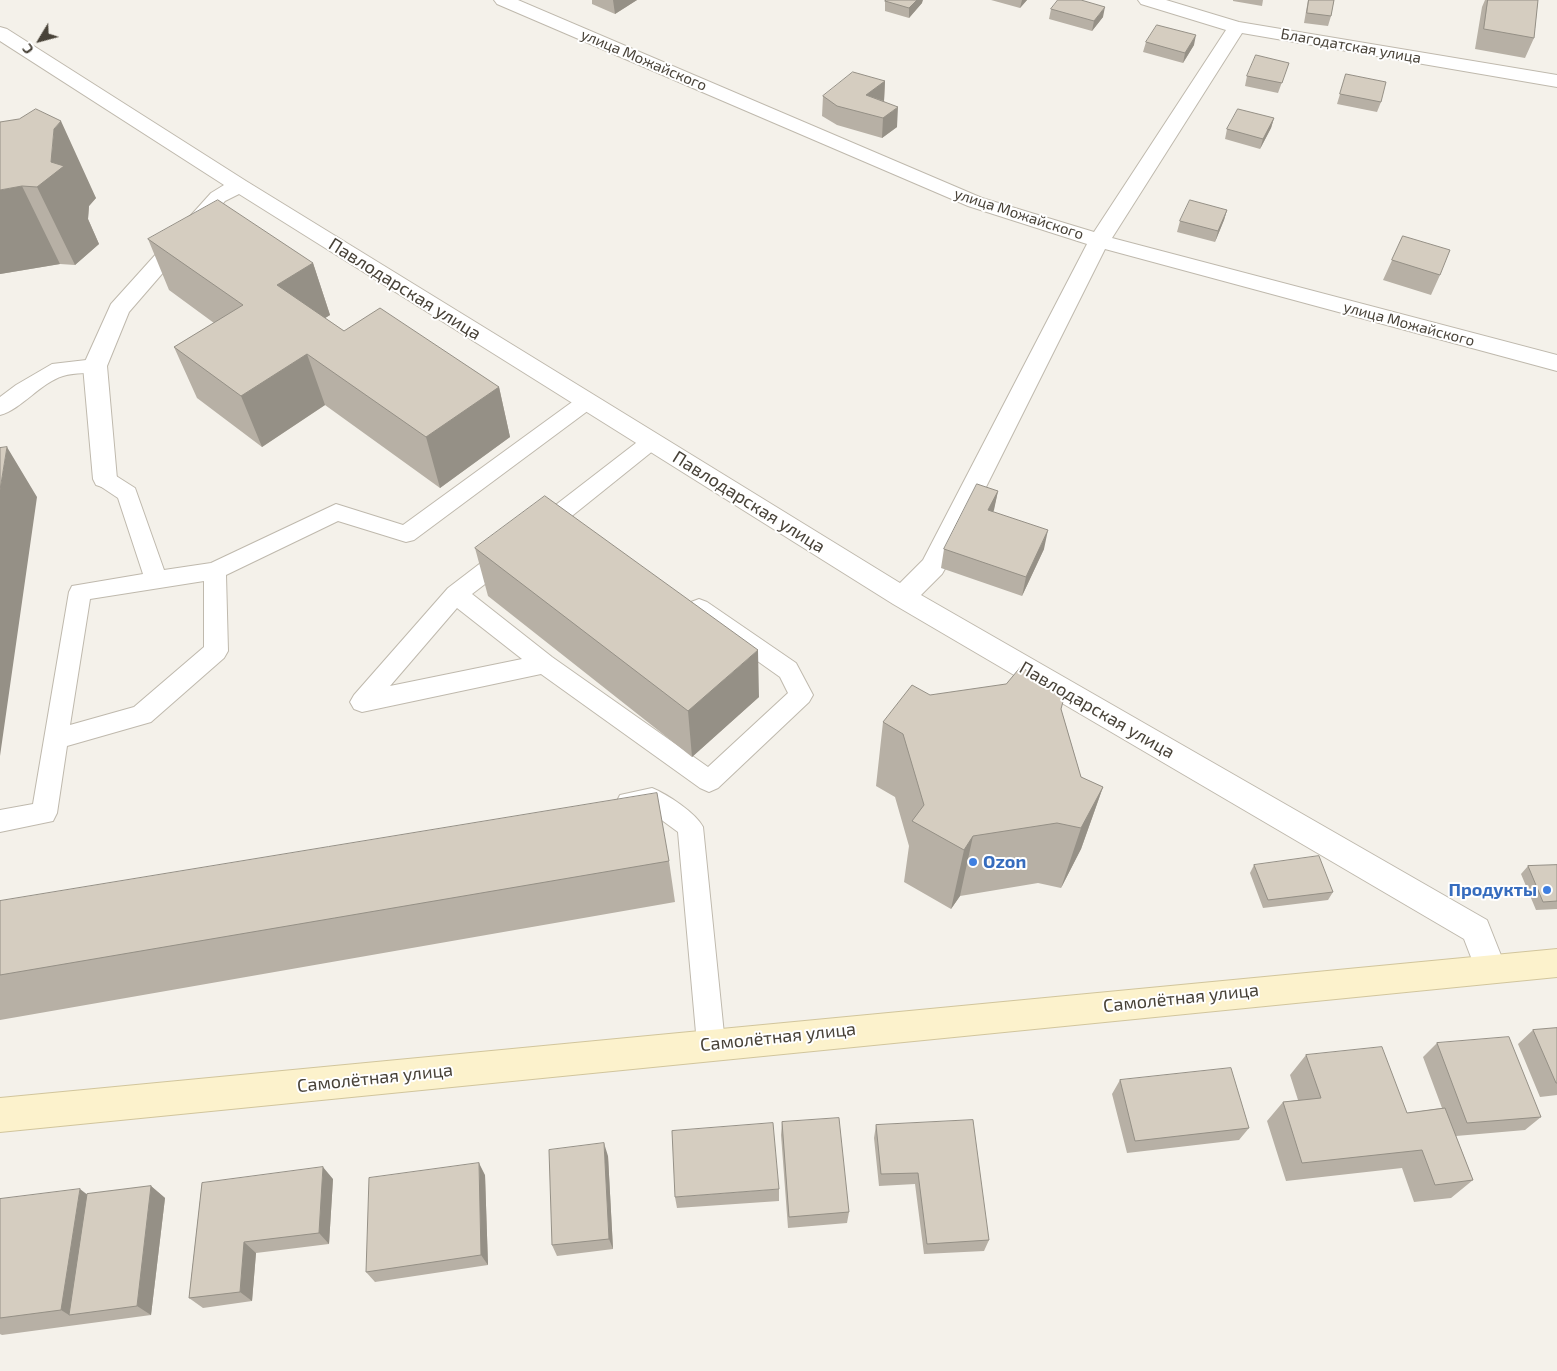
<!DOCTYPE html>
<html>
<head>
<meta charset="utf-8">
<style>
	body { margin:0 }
	#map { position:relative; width:1557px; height:1371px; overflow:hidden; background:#f4f1ea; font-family:"Exo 2",sans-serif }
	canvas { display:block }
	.north { position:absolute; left:15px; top:15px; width:50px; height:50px; -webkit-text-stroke:4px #fff; paint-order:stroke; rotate:233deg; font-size:14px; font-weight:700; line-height:20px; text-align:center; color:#484238 }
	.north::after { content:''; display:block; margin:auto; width:18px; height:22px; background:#484238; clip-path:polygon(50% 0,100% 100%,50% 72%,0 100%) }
</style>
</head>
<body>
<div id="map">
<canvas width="1557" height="1371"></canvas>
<div class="north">С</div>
</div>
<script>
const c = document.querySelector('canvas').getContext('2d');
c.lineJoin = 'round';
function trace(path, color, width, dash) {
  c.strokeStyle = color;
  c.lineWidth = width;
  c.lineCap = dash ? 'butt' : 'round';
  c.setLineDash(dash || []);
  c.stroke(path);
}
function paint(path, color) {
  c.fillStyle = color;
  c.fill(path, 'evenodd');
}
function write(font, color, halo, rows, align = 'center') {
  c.font = font + ' "Exo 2",sans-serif';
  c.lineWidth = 4;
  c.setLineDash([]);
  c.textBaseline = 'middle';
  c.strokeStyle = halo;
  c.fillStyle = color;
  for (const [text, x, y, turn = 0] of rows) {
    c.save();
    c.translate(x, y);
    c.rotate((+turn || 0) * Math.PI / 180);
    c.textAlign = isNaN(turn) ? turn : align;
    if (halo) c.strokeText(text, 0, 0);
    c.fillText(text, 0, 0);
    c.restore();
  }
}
const lane = new Path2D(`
	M95,359L102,361L105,366L102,371C90,374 75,372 63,376C40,383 22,409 0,415V397L16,385L52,364Z
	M586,395L593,397L596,402L593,407L414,540L406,542L338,521L226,575L228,651L224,658L151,722L67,746L57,813L53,821L0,832V810L33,804L69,592L72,586L143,574L118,498L97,484L94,479L97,474L105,471L113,474L135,488L164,570L211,563L336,504L403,525L579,397ZM204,581V647L134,707L70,725L90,599Z
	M652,434L659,436L662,441L659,446L547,536L539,538L531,536L528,530L531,524L645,436Z
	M507,547L515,549L518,555L515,561L472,594L552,657L708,767L788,693L780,677L691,614L688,608L691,602L699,599L707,602L796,663L813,695L809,702L718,788L709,792L700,788L541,674L362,712L354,709L350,702L354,695L448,588L499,549ZM457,608L522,659L390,686Z
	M652,788C667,794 696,813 703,827L725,1044L721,1053L711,1057L701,1053L697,1044L678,832L648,810L629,814L620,811L616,803L620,795Z`);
const street = new Path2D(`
	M494,0H518L982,198L1094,232L1226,30L1141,4L1138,0H1166L1239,22L1557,75V87L1242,33L1112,238L1557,355V371L1105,249L946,567L942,574L921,595L1487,920L1506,968L1501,978L1490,983L1479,978L1464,939L893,604L239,194L225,201L129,312L107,366L117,479L114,485L105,488L96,485L93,479L83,366L111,304L211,193L224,185L0,41V27L7,29L246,181L900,583L923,560L1087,244L968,206L497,4Z`);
const secondary = new Path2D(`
	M1557,949V977L0,1132V1098Z`);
trace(lane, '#bfb9ad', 2);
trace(street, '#bfb9ad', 2);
trace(secondary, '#d1c59c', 2);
paint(lane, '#fff');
paint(street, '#fff');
paint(secondary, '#fcf2cc');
paint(new Path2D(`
	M592,0H637L615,14L592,4Z
	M991,0H1027L1020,8Z
	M1233,0H1263L1262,6L1233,1Z
	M1308,0H1334L1331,16L1328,26L1304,23Z
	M1485,0H1538L1534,38L1525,58L1475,49L1482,7Z
	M885,1L922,3L909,18L885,11Z
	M1051,9L1103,17L1092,31L1049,19Z
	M1146,42L1194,45L1183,63L1143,52Z
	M1289,63L1278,93L1245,86L1247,76Z
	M1346,74L1381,102L1377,112L1337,104Z
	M885,81L884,101L897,127L882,138L837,125L822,116L823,96Z
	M1274,118L1271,128L1260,149L1225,139L1227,129Z
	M19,119L96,198L89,206L88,219L99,244L75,265L60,264L0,274Z
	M1227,210L1224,220L1215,242L1177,232L1180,221Z
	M1403,236L1440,275L1431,295L1383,280Z
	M148,239L313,263L330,315L325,318L344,331L499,387L510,437L440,488L325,405L262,447L197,398L174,347L214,323L169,290Z
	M998,491L993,512L1044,549L1022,596L941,568L944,549Z
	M475,548L759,697L692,757L488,596Z
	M930,695L1061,709L1081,777L1103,787L1081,849L1061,888L1038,883L960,896L951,909L904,882L909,846L895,797L876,786L883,722Z
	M669,861L675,902L0,1020V901Z
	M1254,865L1333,892L1328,900L1263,908L1250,873Z
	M1557,865V909L1536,910L1521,874L1528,866Z
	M1557,1028V1095L1540,1097L1518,1044L1533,1030Z
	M1437,1043L1541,1117L1525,1130L1456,1136L1473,1180L1451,1198L1414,1202L1402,1168L1286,1181L1267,1121L1283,1102L1298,1100L1290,1075L1306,1055L1407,1113L1442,1108L1423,1057Z
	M1120,1080L1249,1128L1239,1140L1127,1153L1112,1094Z
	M782,1122L849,1212L847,1223L788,1228L781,1135Z
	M876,1125L989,1240L984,1251L924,1254L915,1184L879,1186L874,1138Z
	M608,1156L613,1249L557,1256L552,1245Z
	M485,1175L488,1265L375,1282L366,1272Z
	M333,1179L329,1244L256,1253L252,1301L203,1308L189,1298L202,1183Z
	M151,1186L165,1198L151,1315L2,1335L0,1334V1199L87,1194Z
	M779,1189V1201L677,1208L675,1197Z`), '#b7b0a5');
paint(new Path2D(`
	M613,0H637L615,14Z
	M917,0H923L922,3L909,18V8Z
	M1022,0H1027L1020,8Z
	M1105,7L1103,17L1092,31L1094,21Z
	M1196,35L1194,45L1183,63L1185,53Z
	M885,81L884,101L866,95Z
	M898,107L897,127L882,138L883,118Z
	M1274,118L1271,128L1260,149L1263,139Z
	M61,121L96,198L89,206L88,219L99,244L75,265L37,187L51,162L54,129Z
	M22,186L60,264L0,274V190Z
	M1227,210L1224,220L1215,242L1218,231Z
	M313,263L330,315L295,337L277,285Z
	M307,354L325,405L262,447L241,396Z
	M499,387L510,437L440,488L426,437Z
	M7,447L37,497L0,756V490Z
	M998,491L994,510L985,529L988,510Z
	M1048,530L1044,549L1022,596L1026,577Z
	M758,650L759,697L692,757L688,711Z
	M1103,787L1081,849L1061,888L1081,828Z
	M973,836L960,896L951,909L964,850Z
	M604,1143L608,1156L613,1249L609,1239Z
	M479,1163L485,1175L488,1265L481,1255Z
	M323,1167L333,1179L329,1244L319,1233Z
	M151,1186L165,1198L151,1315L137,1306Z
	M80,1189L102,1206L69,1315L61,1310Z
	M244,1242L256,1253L252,1301L240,1292Z`), '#959086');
const building = new Path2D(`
	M887,0H917L909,8L885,1Z
	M1058,0H1081L1105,7L1094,21L1051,9Z
	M1309,0H1334L1331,16L1307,13Z
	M1488,0H1538L1534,38L1484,29Z
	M1157,25L1196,35L1185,53L1146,42Z
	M1256,55L1289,63L1282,83L1247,76Z
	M853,72L885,81L866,95L898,107L883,118L837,106L823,96Z
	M1346,74L1386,82L1381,102L1340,94Z
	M36,109L61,121L54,129L51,162L64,166L37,187L22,186L0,190V122L19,119Z
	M1238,109L1274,118L1263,139L1227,129Z
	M218,200L313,263L277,285L344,331L380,308L499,387L426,437L307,354L241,396L174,347L243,305L148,239Z
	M1190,200L1227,210L1218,231L1180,221Z
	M1403,236L1450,250L1440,275L1392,260Z
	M7,447L0,490V448Z
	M977,484L998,491L988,510L1048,530L1026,577L944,549Z
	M545,496L758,650L688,711L475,548Z
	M1021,667L1065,694L1061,709L1081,777L1103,787L1081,828L1057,823L973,836L964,850L912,821L924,805L903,734L883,722L912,685L930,695L1006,684Z
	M657,793L669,861L0,975V901Z
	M1319,856L1333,892L1268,900L1254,865Z
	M1557,865V901L1543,902L1528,866Z
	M1557,1028V1083H1556L1533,1030Z
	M1509,1037L1541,1117L1467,1123L1437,1043Z
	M1382,1047L1407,1113L1445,1108L1473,1180L1435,1185L1422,1150L1302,1163L1283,1102L1321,1098L1306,1055Z
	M1231,1068L1249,1128L1135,1141L1120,1080Z
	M839,1118L849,1212L789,1217L782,1122Z
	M973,1120L989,1240L927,1244L918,1173L881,1174L876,1125Z
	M773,1123L779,1189L675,1197L672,1131Z
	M604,1143L609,1239L552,1245L549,1150Z
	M479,1163L481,1255L366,1272L369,1178Z
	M323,1167L319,1233L244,1242L240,1292L189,1298L202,1183Z
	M151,1186L137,1306L69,1315L87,1194Z
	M80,1189L61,1310L0,1318V1199Z`);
paint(building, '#d5cdc0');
trace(building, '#959086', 1);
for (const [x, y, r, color] of [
	[973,862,5,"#3f7fe0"],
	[1547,890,5,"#3f7fe0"]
]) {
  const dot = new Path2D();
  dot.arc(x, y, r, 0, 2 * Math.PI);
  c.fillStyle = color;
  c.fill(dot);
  trace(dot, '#fff', 2);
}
write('15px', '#484238', '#fff', [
	["Благодатская улица",1351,46,10],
	["улица Можайского",644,60,23],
	["улица Можайского",1019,214,18],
	["улица Можайского",1409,324,15]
]);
write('18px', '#484238', '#fff', [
	["Павлодарская улица",405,289,32],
	["Павлодарская улица",749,502,32],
	["Павлодарская улица",1097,710,30],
	["Самолётная улица",1181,998,-6],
	["Самолётная улица",778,1037,-6],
	["Самолётная улица",375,1078,-6]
]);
write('bold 18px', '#366cbe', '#fff', [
	["Ozon",983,862],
	["Продукты",1537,890,"right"]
], 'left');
</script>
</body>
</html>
